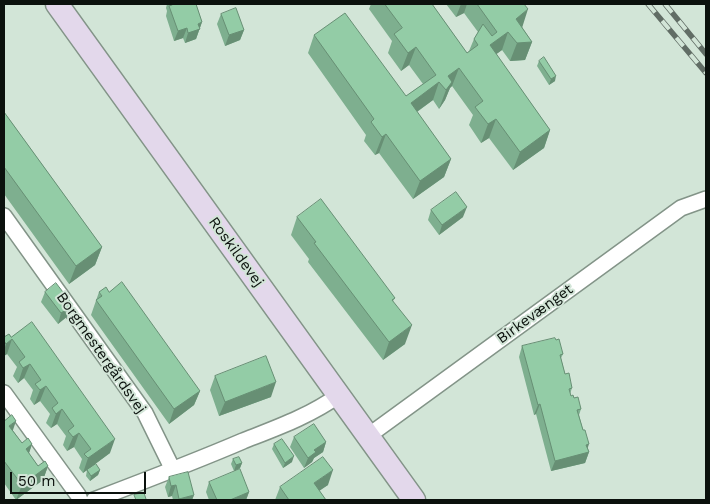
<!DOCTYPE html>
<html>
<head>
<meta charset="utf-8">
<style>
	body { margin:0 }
	#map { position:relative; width:710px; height:504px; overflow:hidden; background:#d2e5d7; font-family:"Work Sans",sans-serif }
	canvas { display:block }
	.frame { position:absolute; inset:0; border:5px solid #0b110d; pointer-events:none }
	.scale { position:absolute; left:10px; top:472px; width:136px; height:22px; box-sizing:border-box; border:2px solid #0b110d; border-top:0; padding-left:6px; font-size:15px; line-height:18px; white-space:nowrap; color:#0b110d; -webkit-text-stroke:4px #d2e5d7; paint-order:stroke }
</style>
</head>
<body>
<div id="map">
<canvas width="710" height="504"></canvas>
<div class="frame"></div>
<div class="scale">50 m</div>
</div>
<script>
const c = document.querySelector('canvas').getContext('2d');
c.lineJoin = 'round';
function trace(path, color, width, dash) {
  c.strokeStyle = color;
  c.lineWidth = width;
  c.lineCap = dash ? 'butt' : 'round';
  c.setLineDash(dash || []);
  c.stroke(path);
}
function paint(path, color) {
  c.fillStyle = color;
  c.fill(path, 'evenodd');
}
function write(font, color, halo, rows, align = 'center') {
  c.font = font + ' "Work Sans",sans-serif';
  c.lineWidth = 4;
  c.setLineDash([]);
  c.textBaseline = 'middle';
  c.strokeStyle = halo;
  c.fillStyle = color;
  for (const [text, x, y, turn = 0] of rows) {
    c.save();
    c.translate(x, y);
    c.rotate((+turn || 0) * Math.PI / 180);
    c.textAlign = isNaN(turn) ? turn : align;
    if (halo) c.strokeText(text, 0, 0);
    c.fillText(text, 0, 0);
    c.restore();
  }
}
const street = new Path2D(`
	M4,216L145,413L173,470
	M4,393L78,495L80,500
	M368,436L681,208L706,199
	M94,500C144,481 194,462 243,441C276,428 310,416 339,395`);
const secondary = new Path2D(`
	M57,4L414,500`);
trace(street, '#839488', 18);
trace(secondary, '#839488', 25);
trace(street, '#fff', 15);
trace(secondary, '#e3d8eb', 22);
const rail = new Path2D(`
	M648,4L706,73
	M665,4L706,54`);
trace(rail, '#616d65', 5.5);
trace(rail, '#d2e5d7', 4, [11]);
paint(new Path2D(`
	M167,4H196L202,22L196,39L185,43L183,38L174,41L166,16L167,11L166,8Z
	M371,4H432L467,53L469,51L474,39L478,32L464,13L456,17L446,4H524L522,27L532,42L525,60L510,61L502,50L496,54L550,130L544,148L513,170L489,138L481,143L469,125L473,115L452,86L450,88L445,100L439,109L433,100L417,112L451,159L444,177L413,199L379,153L375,155L364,141L366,135L308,53L314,35L406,96L423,84L409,65L401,71L388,53L392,41L369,9Z
	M221,14L244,30L240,40L225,46L217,24Z
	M539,61L555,81L549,85L537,66Z
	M4,112L102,247L95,265L69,284L4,194Z
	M431,210L463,217L439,235L428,220Z
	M297,217L395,298L393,301L405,344L383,360L308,262L309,259L291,235Z
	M45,292L69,315L58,324L41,302Z
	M99,292L200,391L194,405L169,424L91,315Z
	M9,334L110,453L83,473L79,468L82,459L74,447L67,451L63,445L66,436L57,424L51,428L46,423L50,414L40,401L34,405L30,399L33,390L24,378L18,383L13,376L17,367L7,354L4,356V337Z
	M556,340L563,354L561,358L565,374L572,388L570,394L571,396L574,398L581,409L579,415L589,452L585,463L551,471L536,414L534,415L519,357L522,346Z
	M215,376L271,397L219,416L210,390Z
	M4,418L22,443L32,444L29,453L38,466H48L43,480L16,500L4,483Z
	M294,437L326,442L323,452L314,458L312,462L304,468L290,447Z
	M274,444L292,462L283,468L272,449Z
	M233,459L242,463L240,468L234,471L231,464Z
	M87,470H100L98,475L90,481L86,476Z
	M169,477L194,495L192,500H173L172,496L168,497L165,487Z
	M209,482L249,492L246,500H209L206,492Z
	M328,485L319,490L326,500H275L280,487Z`), '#7eaf8f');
paint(new Path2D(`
	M461,4H467L464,13L456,17Z
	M528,9L522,28L516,19Z
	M202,22L196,39L185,43L188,33L198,24Z
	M187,28L183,38L174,41L178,31Z
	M244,30L240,40L225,46L229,35Z
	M508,32L502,50L483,64L490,45Z
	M532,42L525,60L510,61L517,43Z
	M416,47L409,65L401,71L408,53Z
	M459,68L452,86L450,88L445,100L439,109L446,90L448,76Z
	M556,76L555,81L549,85L551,79Z
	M439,82L433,100L404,121L411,103Z
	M496,119L489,138L481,143L488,124Z
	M550,130L544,148L513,170L520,152Z
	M386,134L379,153L375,155L382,137Z
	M451,159L444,177L413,199L420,181Z
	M467,207L463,217L439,235L442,225Z
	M102,247L95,265L69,284L76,266Z
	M73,305L69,315L58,324L61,313Z
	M412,325L405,344L383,360L389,342Z
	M12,339L7,354L4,356V350L6,344Z
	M30,364L24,378L18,383L23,368Z
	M276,382L271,397L219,416L225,402Z
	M46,386L40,401L34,405L40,390Z
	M200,391L194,405L169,424L174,409Z
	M540,404L536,414L534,415L538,405Z
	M62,409L57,424L51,428L56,414Z
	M16,421L11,436L9,426Z
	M79,433L74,447L67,451L73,437Z
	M115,439L110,453L83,473L88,458Z
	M326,442L323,452L314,458L312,462L304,468L308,458L314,450Z
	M32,444L27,459L26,449Z
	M589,444L586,453L589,452L585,463L551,471L555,461Z
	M294,456L292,462L283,468L285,463Z
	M242,463L240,468L234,471L236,465Z
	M48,466L43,480L16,500L22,485Z
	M100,470L98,475L90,481L91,476Z
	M333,470L328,485L309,498L314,483Z
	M176,485L172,496L168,497L171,486Z
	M249,492L246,500H230Z
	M194,495L192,500H178L179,499Z`), '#678f74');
const building = new Path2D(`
	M172,4H196L202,22L198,24L200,29L188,33L187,28L178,31L169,6L172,5Z
	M385,4H432L467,53L478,45L474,39L483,24L492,36L497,32L477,4H524L528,9L516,19L532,42L517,43L508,32L490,45L550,130L520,152L496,119L488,124L475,107L483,101L459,68L448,76L452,82L446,90L439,82L411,103L451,159L420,181L386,134L382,137L371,122L374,119L314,35L345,13L406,96L436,75L416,47L408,53L394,34L402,28Z
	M236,8L244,30L229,35L221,14Z
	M544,57L556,76L551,79L539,61Z
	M4,112L102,247L76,266L4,167Z
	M456,192L467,207L442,225L431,210Z
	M321,199L395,298L392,300L412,325L389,342L314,243L316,242L297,217Z
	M122,282L200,391L174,409L96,300L102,296L99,292L106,287L109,292Z
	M56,283L73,305L61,313L45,292Z
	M32,322L115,439L88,458L84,454L91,449L79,433L73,437L68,431L74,426L62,409L56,414L52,408L58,403L46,386L40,390L35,384L41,380L30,364L23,368L19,362L25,357L12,339L6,344L4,341V337L9,334L11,337Z
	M555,338L556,340L559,339L563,354L560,355L565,374L569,373L572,388L569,389L571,396L573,395L574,398L578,397L581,409L577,410L583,430H585L589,444L586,445L589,452L555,461L540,404L538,405L522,346Z
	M266,356L276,382L225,402L215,376Z
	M12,415L16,421L9,426L22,443L28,438L32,444L26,449L38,466L45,461L48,466L22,485L4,461V418L5,420Z
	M314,424L326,442L314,450L316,452L308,458L294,437Z
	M282,439L294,456L285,463L274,444Z
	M239,457L242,463L236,465L233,459Z
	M323,457L333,470L314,483L326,500H289L280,487Z
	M96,464L100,470L91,476L87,470Z
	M240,469L249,492L230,500H217L209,482Z
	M188,472L194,495L179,499L176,485L171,486L169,477Z
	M144,493L146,499L143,500H136L134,495Z`);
paint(building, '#93cca6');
trace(building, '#678f74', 1);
write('15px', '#0b110d', '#d2e5d7', [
	["Roskildevej",236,252,54],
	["Birkevænget",535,314,-36],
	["Borgmestergårdsvej",101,353,55]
]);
</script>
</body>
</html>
